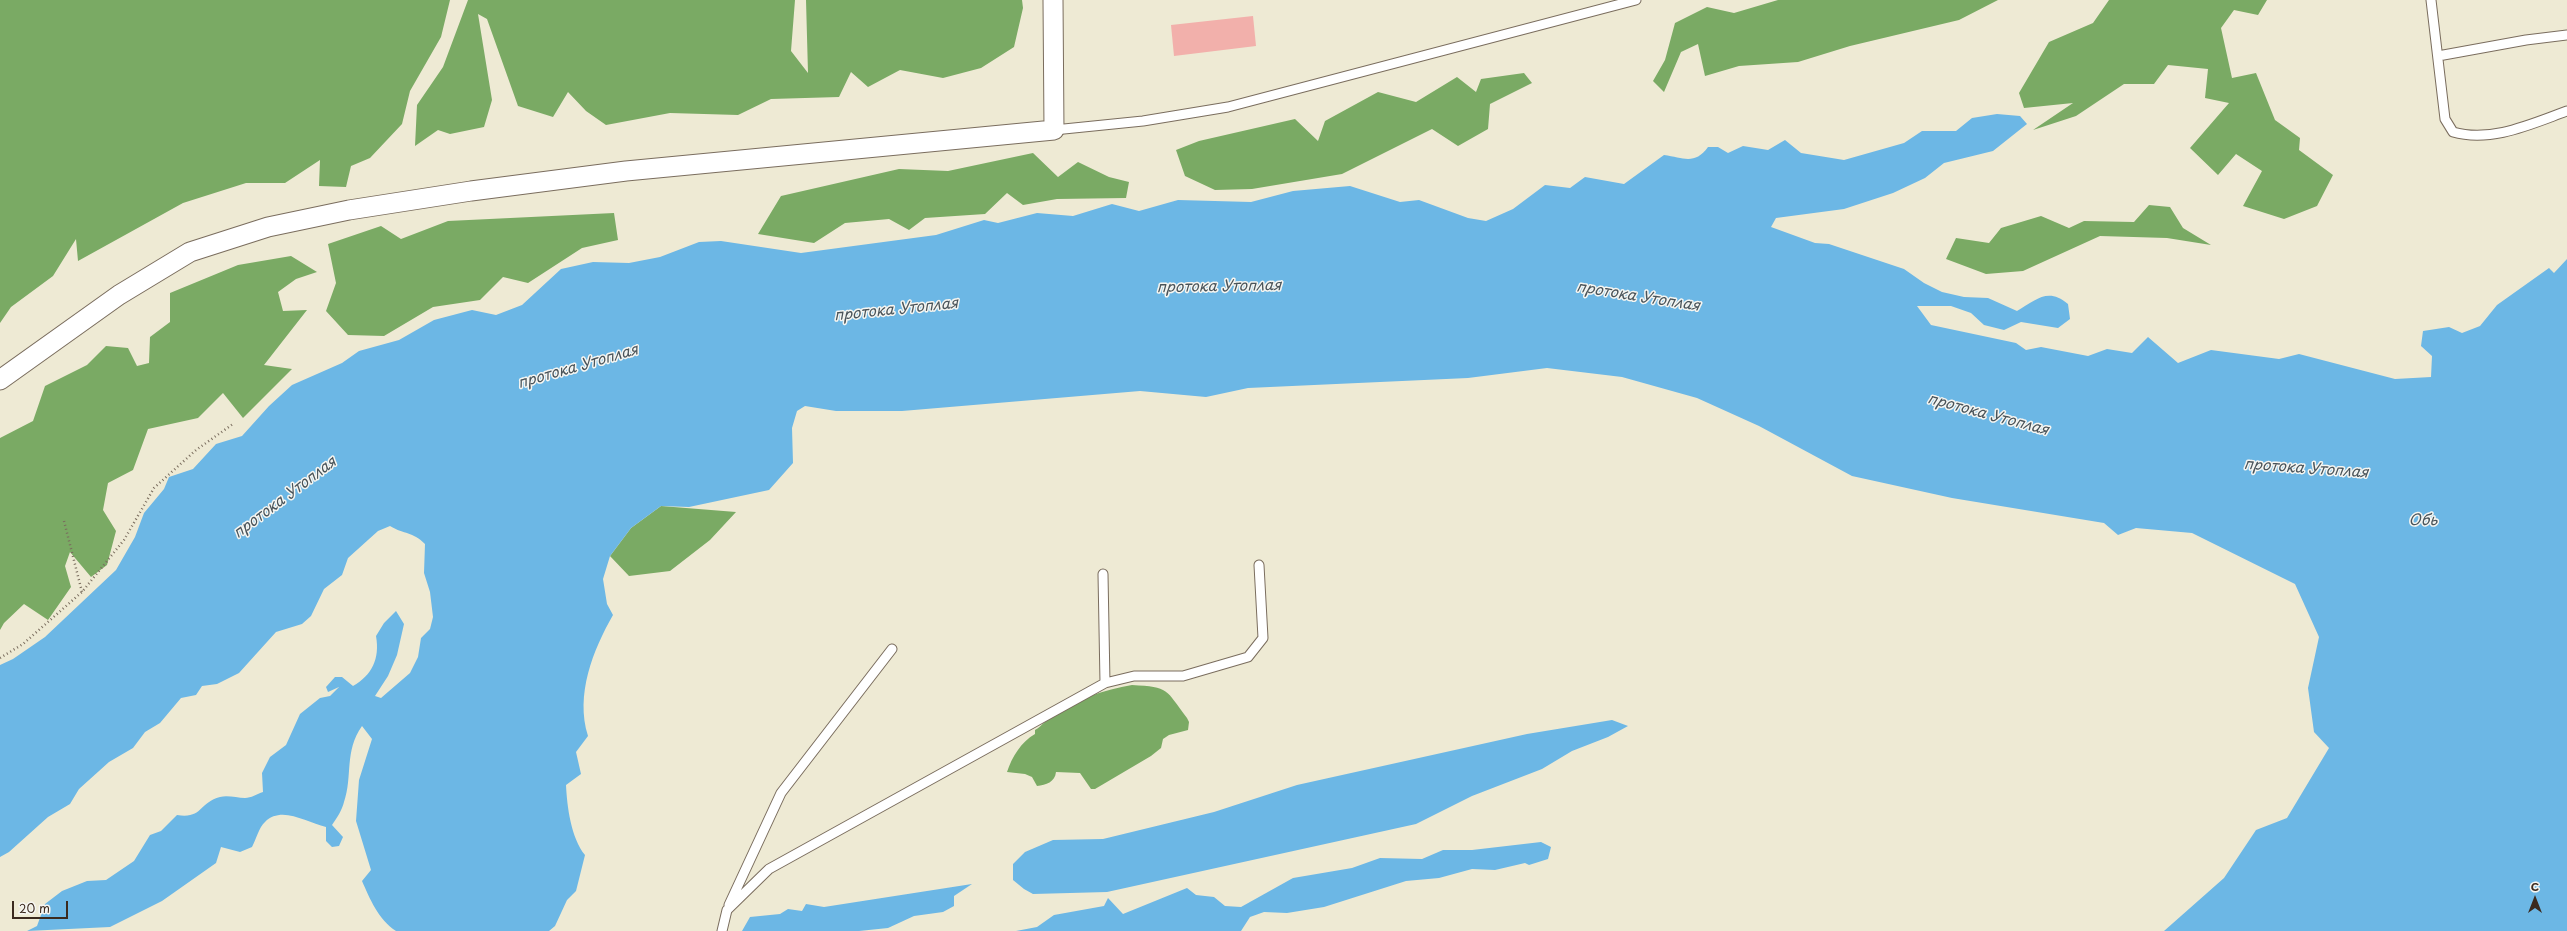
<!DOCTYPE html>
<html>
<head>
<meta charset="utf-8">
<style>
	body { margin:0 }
	#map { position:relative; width:2567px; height:931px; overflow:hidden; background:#eeead4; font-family:"Playpen Sans",sans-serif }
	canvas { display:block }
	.north { position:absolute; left:2515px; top:879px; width:40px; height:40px; -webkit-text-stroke:3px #f6f6f2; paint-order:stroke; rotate:0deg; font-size:11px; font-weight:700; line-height:16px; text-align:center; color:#3b2a1e }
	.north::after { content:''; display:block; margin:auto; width:14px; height:18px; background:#3b2a1e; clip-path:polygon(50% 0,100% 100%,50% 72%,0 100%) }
	.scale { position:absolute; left:12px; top:901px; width:56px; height:18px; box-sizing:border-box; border:2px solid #3b2a1e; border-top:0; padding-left:5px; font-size:12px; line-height:14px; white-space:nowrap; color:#3b2a1e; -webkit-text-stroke:3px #f6f6f2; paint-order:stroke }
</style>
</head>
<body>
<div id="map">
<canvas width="2567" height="931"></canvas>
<div class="north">С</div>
<div class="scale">20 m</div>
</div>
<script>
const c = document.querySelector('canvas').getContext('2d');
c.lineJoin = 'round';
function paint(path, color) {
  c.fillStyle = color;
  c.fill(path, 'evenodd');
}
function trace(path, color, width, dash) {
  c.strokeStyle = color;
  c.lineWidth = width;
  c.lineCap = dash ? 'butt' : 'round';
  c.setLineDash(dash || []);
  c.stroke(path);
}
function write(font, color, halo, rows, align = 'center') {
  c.font = font + ' "Playpen Sans",sans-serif';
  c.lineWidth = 3;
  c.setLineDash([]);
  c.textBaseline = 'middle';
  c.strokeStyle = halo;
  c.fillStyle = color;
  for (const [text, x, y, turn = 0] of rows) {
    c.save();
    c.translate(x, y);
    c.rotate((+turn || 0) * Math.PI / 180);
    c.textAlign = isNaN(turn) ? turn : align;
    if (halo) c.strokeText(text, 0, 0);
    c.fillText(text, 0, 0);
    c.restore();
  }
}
paint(new Path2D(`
	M0,0H450L441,37L410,91L402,124L370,158L351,166L346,187L319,186L320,160L285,183H246L183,203L78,261L76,239L53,276L11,307L0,323Z
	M468,0H795L791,51L808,73L806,0H1022L1023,8L1014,47L981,68L943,78L900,70L868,87L851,72L839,97L771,99L738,115L670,113L606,125L586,111L568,92L553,117L518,106L487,19L478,14L492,100L484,127L450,134L438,130L415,146L417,105L443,67Z
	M1778,0H1998L1959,20L1850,46L1798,62L1739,66L1705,76L1698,44L1681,52L1664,92L1653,81L1665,60L1675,23L1707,7L1734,13Z
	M2109,0H2267L2258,15L2234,10L2221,28L2232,78L2256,73L2275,120L2300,138L2299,150L2333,175L2317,206L2284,219L2243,206L2262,171L2236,154L2218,175L2190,148L2229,103L2205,98L2208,69L2168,65L2154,84H2124L2076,116L2033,130L2073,103L2024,108L2019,93L2049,42L2093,23Z
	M1524,73L1532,83L1490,104L1488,129L1458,146L1432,129L1342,174L1252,189L1215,190L1185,176L1176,150L1199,141L1295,119L1318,141L1325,121L1378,92L1416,102L1457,77L1476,92L1481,79Z
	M1033,153L1058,177L1078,162L1109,177L1129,182L1126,198L1057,199L1023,205L1007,193L985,214L925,218L909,230L889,219L845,223L814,243L758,234L781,196L899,169L948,171Z
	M2149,205L2170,207L2183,228L2211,245L2167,238L2100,236L2023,271L1986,274L1946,259L1956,238L1989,243L2001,228L2041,216L2069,228L2084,221L2134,222Z
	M614,213L618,240L582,248L528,283L503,277L480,300L433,307L384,336L348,335L326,311L336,283L328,244L381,226L401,239L448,221Z
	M291,256L317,272L296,279L278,292L283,311L307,310L264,365L292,369L243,418L223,393L198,418L148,429L133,470L108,483L103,510L116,531L107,565L91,577L70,552L65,566L71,587L48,620L24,604L4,623L0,630V438L33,421L45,386L87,365L106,346L128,348L137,366L149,363L150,337L170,322V293L238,265Z
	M661,506L736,512L710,540L670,571L629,576L610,556L631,528Z
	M1132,685C1170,687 1165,689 1187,718L1189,722L1188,730L1169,735L1163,739L1161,748L1151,756L1095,789H1091L1080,773L1056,772C1055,782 1046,785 1037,786L1032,777L1025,774L1007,772C1012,757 1021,742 1035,734V730C1042,726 1046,720 1051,716C1074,699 1105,690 1132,685Z`), '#7aaa64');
paint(new Path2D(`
	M1997,114L2020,116L2027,124L1993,151L1944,163L1925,178L1893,193L1844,209L1776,218L1771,227L1815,243L1829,244L1904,269L1924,283L1942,292L1964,297L1988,298L2017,311C2036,300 2048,287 2068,304L2070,319L2058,328L2021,322L2004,330L1984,325L1971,313L1951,306H1917L1931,325L2016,343L2026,350L2041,347L2088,356L2107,349L2132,353L2148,337L2178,363L2211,350L2279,359L2299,354L2395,379L2431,377L2432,356L2421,346L2423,331L2449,327L2462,333L2480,326L2497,305L2549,268L2554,273L2567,259V931H2164L2224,878L2256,830L2287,818L2329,748L2314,732L2308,688L2319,637L2295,584L2192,533L2136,528L2118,535L2104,523L1952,498L1852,476L1759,426L1697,398L1622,377L1547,368L1468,378L1248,388L1206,397L1140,391L902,411H836L805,406L797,411L792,428L793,463L769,490L689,507L661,506L631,528L610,556L603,579L607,604L613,615C593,650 575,695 588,736L576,752L581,774L566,785C567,806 571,838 585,855L576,891L567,900L555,926L549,931H396C378,919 370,899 362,881L371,870L356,821L359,780L372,739L362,726C344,751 353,777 344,802C342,810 337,818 332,825L343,837L339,846L332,847L326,841V827C307,823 282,805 265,822C259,827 256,840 252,847L240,852L221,847L216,863L162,901L110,927L27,931L37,926L45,904L62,891L87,881L106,880L134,861L150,835L161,831L177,815C203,819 198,803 220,797C228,795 237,798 245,798C251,798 257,794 263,792L262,773L270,757L286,745L300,714L320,698L330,696L339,687L328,692L326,687L335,677H342L353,686C372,675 380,659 376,636L384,623L396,611L404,624L397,655L388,676L375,696L381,698L410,673L418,657L421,638L430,629L433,617L430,592L424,573L425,544C412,531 405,535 390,526L378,531L348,558L342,575L324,589L311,616L302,624L276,632L239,673L217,684L202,686L196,695L181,698L160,723L145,732L133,748L109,762L79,789L70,804L48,817L9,852L0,857V665L13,659L45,637L116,570L135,537L144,513L164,489L169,477L193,469L216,444L242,436L269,406L292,385L342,363L359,351L399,340L434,320L472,310L496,315L522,305L561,269L593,262L629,263L660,257L699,242L721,241L801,253L936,235L984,220L998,223L1037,213L1073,216L1112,204L1139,211L1178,200L1251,202L1293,191L1350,186L1400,202L1419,200L1468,218L1486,221L1513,209L1545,185L1570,188L1585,177L1624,184L1664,155C1684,158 1695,165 1708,147H1718L1728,153L1743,146L1768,150L1785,140L1801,153L1844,160L1904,143L1922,131H1956L1972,118Z
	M1612,720L1628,726L1608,737L1572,751L1542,769L1472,796L1416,824L1107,892L1033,894L1024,889L1013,880V864L1025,852L1053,840L1103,839L1214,812L1297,785L1527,734Z
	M1541,842L1551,847L1548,859L1529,865L1525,863L1495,870L1472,869L1439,878L1406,881L1324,907L1287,913L1264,912L1250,917L1241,931H1016L1037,927L1054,915L1104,906L1108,898L1123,914L1187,888L1196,895L1214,897L1225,906L1241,907L1293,878L1352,868L1380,858L1422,859L1443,850H1472Z
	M972,884L954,896V906L943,912L914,916L888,928L859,931H742L750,917L780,914L788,909L802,911L806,904L824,907Z`), '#6cb7e5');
paint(new Path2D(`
	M1253,16L1256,46L1174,56L1171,25Z`), '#f2b0ab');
const lane = new Path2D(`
	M2431,0L2445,119L2453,132C2491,143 2531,124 2567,111
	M2438,56L2526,40L2567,35
	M1054,130L1143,121L1228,107L1636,0
	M1103,574L1105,683
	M729,905L781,793L892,649
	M722,931L727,910L769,869L1105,683L1134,676H1183L1248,657L1263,638L1259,565`);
const street = new Path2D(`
	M0,380L119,295L190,252L268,227L349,210L471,191L626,171L1054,130L1053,0`);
trace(lane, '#7a6d5e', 11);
trace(street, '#7a6d5e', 21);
trace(new Path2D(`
	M64,521L82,592
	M0,658L23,644L82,592L124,540L154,488L196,450L233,424`), '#7a6d5e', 2.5, [1, 3]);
trace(lane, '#fff', 9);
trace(street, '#fff', 19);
write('italic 15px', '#4a545a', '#f6f6f2', [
	["протока Утоплая",1219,287,-1],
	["протока Утоплая",1638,297,9],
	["протока Утоплая",896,310,-6],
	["протока Утоплая",578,367,-16],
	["протока Утоплая",1988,415,15],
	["протока Утоплая",2306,469,4],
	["протока Утоплая",285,498,-37],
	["Обь",2423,521]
]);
</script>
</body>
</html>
